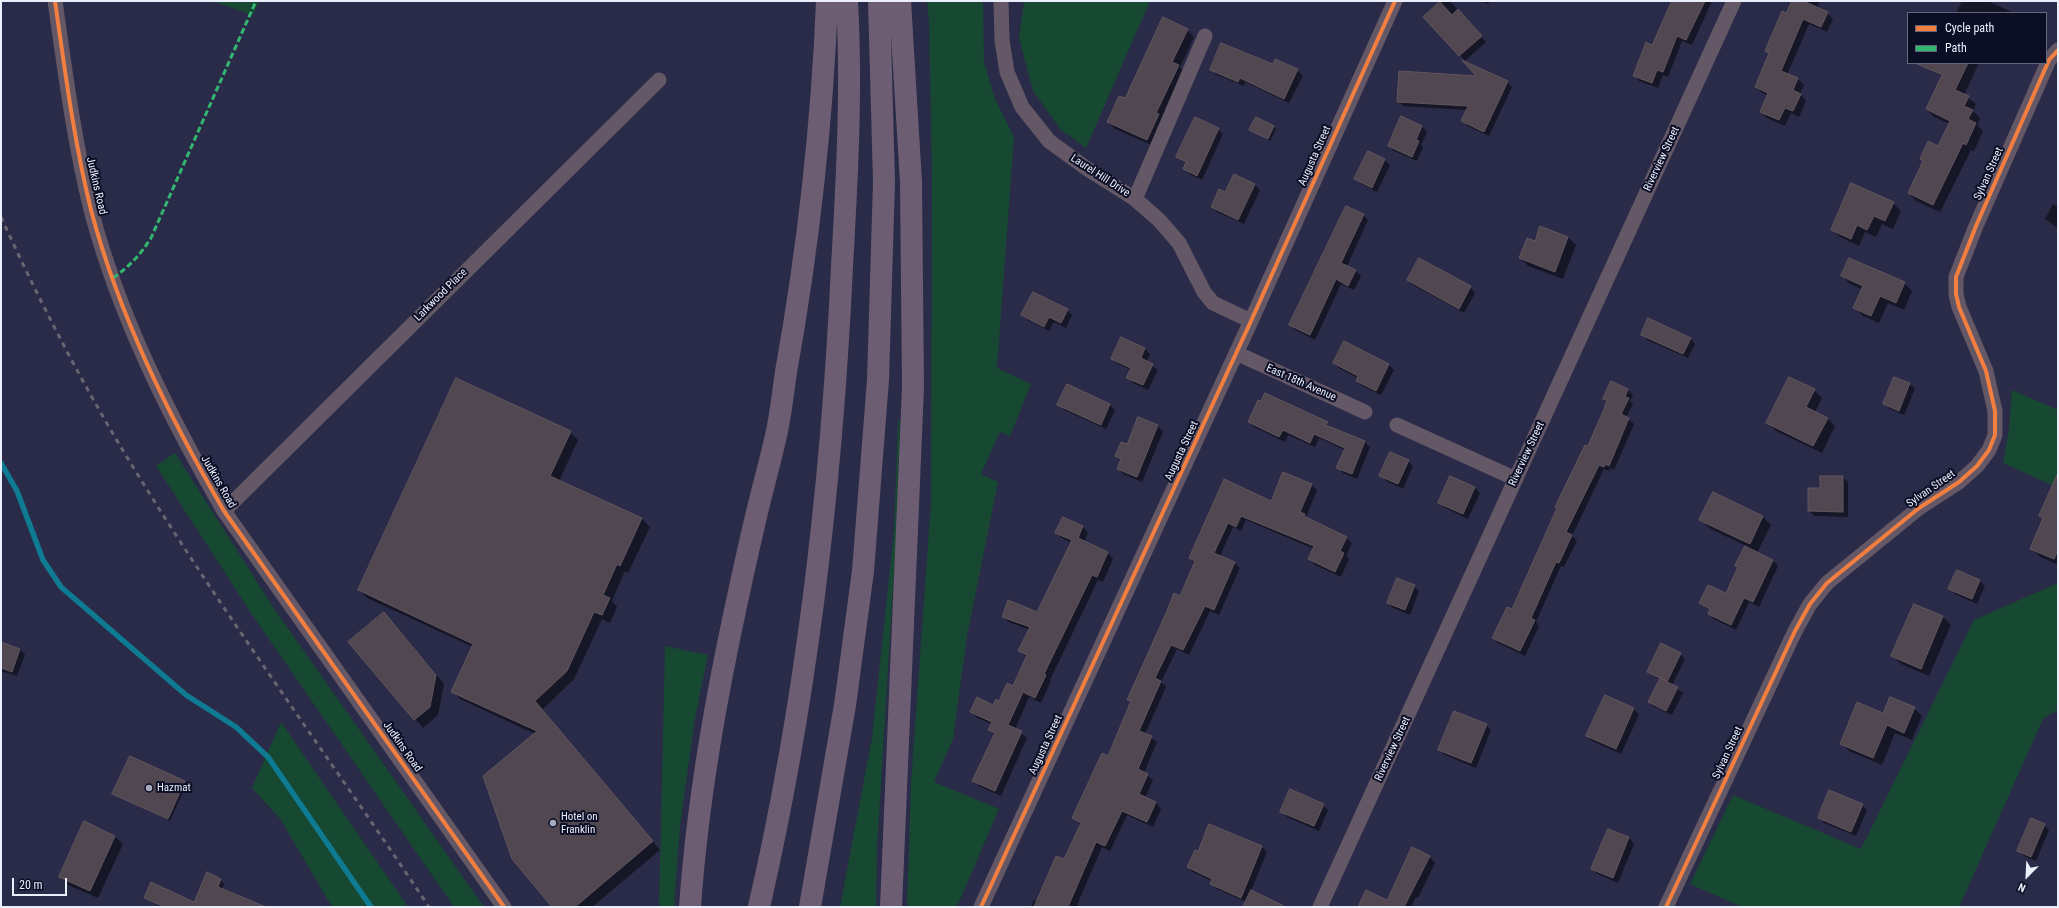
<!DOCTYPE html>
<html>
<head>
<meta charset="utf-8">
<style>
	body { margin:0 }
	#map { position:relative; width:2059px; height:908px; overflow:hidden; background:#292b48; font-family:"Roboto Condensed",sans-serif }
	canvas { display:block }
	.frame { position:absolute; inset:0; border:2px solid #ebeffc; pointer-events:none }
	.legend { position:absolute; left:1907px; top:12px; width:140px; height:52px; box-sizing:border-box; background:#0b0e25; border:1px solid #65687b; margin:0; padding:5px 7px; list-style:none; font-size:12px; color:#ebeffc }
	.legend li { display:flex; align-items:center; gap:8px; height:20px }
	.legend b { width:20px; border:1px solid #65687b }
	.north { position:absolute; left:2007px; top:856px; width:40px; height:40px; -webkit-text-stroke:3px #0b0e25; paint-order:stroke; rotate:204deg; font-size:11px; font-weight:700; line-height:16px; text-align:center; color:#ebeffc }
	.north::after { content:''; display:block; margin:auto; width:14px; height:18px; background:#ebeffc; clip-path:polygon(50% 0,100% 100%,50% 72%,0 100%) }
	.scale { position:absolute; left:12px; top:878px; width:55px; height:18px; box-sizing:border-box; border:2px solid #ebeffc; border-top:0; padding-left:5px; font-size:12px; line-height:14px; white-space:nowrap; color:#ebeffc; -webkit-text-stroke:3px #0b0e25; paint-order:stroke }
</style>
</head>
<body>
<div id="map">
<canvas width="2059" height="908"></canvas>
<div class="frame"></div>
<ul class="legend">
<li><b style="height:5px;background:#f27e40"></b>Cycle path</li>
<li><b style="height:5px;background:#33b770"></b>Path</li>
</ul>
<div class="north">N</div>
<div class="scale">20 m</div>
</div>
<script>
const c = document.querySelector('canvas').getContext('2d');
c.lineJoin = 'round';
function paint(path, color) {
  c.fillStyle = color;
  c.fill(path, 'evenodd');
}
function trace(path, color, width, dash) {
  c.strokeStyle = color;
  c.lineWidth = width;
  c.lineCap = dash ? 'butt' : 'round';
  c.setLineDash(dash || []);
  c.stroke(path);
}
function write(font, color, halo, rows, align = 'center') {
  c.font = font + ' "Roboto Condensed",sans-serif';
  c.lineWidth = 4;
  c.setLineDash([]);
  c.textBaseline = 'middle';
  c.strokeStyle = halo;
  c.fillStyle = color;
  for (const [text, x, y, turn = 0] of rows) {
    c.save();
    c.translate(x, y);
    c.rotate((+turn || 0) * Math.PI / 180);
    c.textAlign = isNaN(turn) ? turn : align;
    if (halo) c.strokeText(text, 0, 0);
    c.fillText(text, 0, 0);
    c.restore();
  }
}
paint(new Path2D(`
	M212,1H259L253,15Z
	M927,1H983L984,62L995,99L1014,137L997,368L1031,384L1010,436L1000,432L981,474L998,482L967,636L953,739L934,782L999,809L957,907H907L911,783L931,502L932,179L929,20Z
	M1024,1H1150L1086,148L1061,130L1033,91L1019,38Z
	M2012,390L2058,410V488L2003,463L2009,429Z
	M898,421H900L897,522L877,848L876,907H840L872,738L894,532Z
	M175,453L273,607L484,907H454L251,613L156,466Z
	M2058,583V709L2043,719L1959,907H1742L1690,884L1733,795L1861,849L1974,620Z
	M665,646L708,655L695,718L680,826L674,907H659Z
	M281,722L408,907H332L281,820L252,788Z`), '#174831');
paint(new Path2D(`
	M1443,1H1450L1486,42L1465,61L1425,17Z
	M1481,1H1490L1488,4Z
	M1673,1H1712L1692,45L1682,41L1668,77L1663,75L1658,88L1639,81L1634,75L1652,46Z
	M1793,1H1820L1817,8L1827,13L1833,19L1827,32L1809,24L1787,75L1798,79L1804,85L1800,94L1806,101L1799,117L1791,113L1785,126L1767,118L1761,112L1768,95L1762,93L1756,87L1770,55L1766,51Z
	M1962,1H1988L2014,13H1956Z
	M1187,30L1194,37L1180,67L1185,73L1154,146L1115,129L1108,122L1125,99Z
	M1940,63H1979L1964,95L1976,104L1973,111L1980,118L1977,125L1983,131L1974,151L1971,150L1940,212L1916,201L1909,193L1939,147L1950,124L1934,117L1927,109L1942,77L1936,72Z
	M1273,65L1297,70L1303,76L1289,103L1245,82L1244,86L1217,75L1211,70Z
	M1507,82L1512,87L1489,136L1467,126L1462,120L1467,110L1403,106L1398,101Z
	M1256,118L1276,129L1270,141L1251,130Z
	M1422,126L1427,132L1421,145L1423,147L1417,161L1394,151L1389,146Z
	M1218,129L1223,134L1202,180L1189,174L1184,169L1186,164L1178,157Z
	M1368,152L1385,160L1390,165L1377,192L1361,184L1356,179Z
	M1255,185L1260,190L1244,224L1217,212L1212,207L1226,194Z
	M1893,203L1901,211L1893,229L1882,224L1876,237L1865,232L1859,246L1840,237L1832,229Z
	M2053,204L2058,207V228L2045,219Z
	M1363,215L1368,220L1347,266L1355,270L1361,276L1354,290L1341,284L1315,340L1295,330L1290,325Z
	M1568,237L1576,245L1563,279L1528,266L1520,258L1535,242Z
	M1842,276L1904,283L1912,291L1904,310L1888,303L1879,323L1863,316L1855,308L1863,290L1850,284Z
	M1408,280L1470,287L1475,293L1464,313L1413,285Z
	M1067,310L1072,315L1066,328L1054,322L1049,331L1028,320L1022,315Z
	M1642,334L1690,338L1695,344L1688,358L1647,340Z
	M1122,338L1145,349L1150,354L1146,362L1158,370L1148,390L1133,383L1128,378L1131,370L1118,364L1112,359Z
	M1344,343L1389,365L1394,370L1381,395L1362,386L1357,381L1358,378L1339,368L1334,363Z
	M1611,383L1628,390L1633,395L1630,401L1633,404L1626,418L1634,424L1614,470L1610,468L1609,471L1604,469L1572,536L1577,541L1564,567L1561,566L1536,622L1539,626L1525,656L1498,643L1493,638L1512,610L1588,447L1607,402L1604,398Z
	M1910,384L1915,389L1904,415L1890,409L1884,404Z
	M1067,386L1110,405L1115,410L1106,429L1064,410L1058,404Z
	M1814,390L1822,398L1815,412L1827,418L1835,426L1822,453L1776,431L1768,423Z
	M1139,418L1158,426L1163,432L1142,482L1123,474L1118,468L1121,461L1116,456L1127,446Z
	M1249,422L1327,423L1332,429L1365,442L1370,447L1357,479L1343,473L1338,467L1345,450L1319,438L1315,447L1288,435L1285,442L1254,427Z
	M570,432L578,440L559,481L642,519L650,527L628,573L625,571L612,601L617,607L610,623L602,619L574,679L542,710L660,850L592,907H554L535,734L460,699L452,691L473,647L367,598L359,590Z
	M1408,461L1413,466L1403,489L1386,481L1381,476Z
	M1284,473L1312,485L1317,490L1306,517L1346,537L1352,543L1346,556L1349,559L1341,577L1315,565L1309,559L1314,549L1246,520L1241,531L1233,527L1220,556L1234,563L1240,568L1219,615L1210,611L1189,655L1177,649L1161,682L1166,687L1145,734L1157,742L1144,773L1153,780L1145,798L1156,803L1161,809L1153,827L1127,815L1110,851L1102,847L1077,905L1079,907H1031L1034,900L1037,902L1064,860L1081,825L1073,818L1109,757L1131,703L1128,699L1180,597L1195,563L1190,558L1224,480L1271,503Z
	M1451,477L1475,488L1480,493L1468,519L1445,508L1439,503Z
	M1843,477L1848,482V517L1814,516L1809,510L1821,489Z
	M1713,494L1763,517L1771,525L1757,553L1773,560L1778,566L1759,607L1749,602L1736,630L1714,619L1709,614L1711,611L1700,603L1727,595L1739,568L1736,566L1746,546L1709,528L1701,520Z
	M2058,496V565L2039,556L2031,548L2044,520L2040,516Z
	M1063,518L1083,527L1088,533L1084,542L1108,553L1113,559L1103,582L1098,580L1050,680L1051,681L1041,703L1029,697L1015,729L1027,738L1001,796L979,786L974,780L995,735L990,730L992,724L977,718L972,712L994,706L1014,687L1028,658L1019,651L1030,630L1009,622L1003,617L1038,613L1072,543L1062,538L1056,533Z
	M1957,571L1980,581L1985,586L1977,604L1955,594L1950,588Z
	M1414,586L1419,591L1410,615L1393,608L1388,603Z
	M1914,605L1943,617L1951,625L1929,676L1901,664L1893,656Z
	M392,621L444,684L438,715L423,728L349,642Z
	M1,643L20,649L25,655L17,676L1,671Z
	M1680,654L1685,659L1672,685L1683,693L1672,715L1654,707L1649,702L1660,680L1648,672Z
	M1605,696L1634,709L1639,715L1621,754L1592,741L1587,736Z
	M1914,708L1922,716L1912,740L1895,733L1882,765L1849,751L1841,743L1884,714Z
	M1486,725L1491,730L1476,768L1445,755L1439,750Z
	M184,782L186,785L170,821L114,794Z
	M1323,805L1328,810L1319,831L1287,817L1282,812Z
	M1862,805L1867,810L1856,836L1824,823L1819,817Z
	M85,823L115,836L123,844L98,898L68,885L60,877Z
	M1210,825L1262,847L1267,852L1251,891L1281,907H1244L1246,902L1217,889L1211,883L1212,881L1193,872L1188,867L1198,853Z
	M2044,825L2049,830L2036,861L2024,856L2019,851Z
	M1608,830L1629,838L1634,844L1618,883L1598,874L1592,869Z
	M1429,856L1435,863L1418,898L1416,897L1411,907H1360L1387,901Z
	M207,874L221,880L224,884L222,889L243,907H161L145,897L195,903Z`), '#0007');
trace(new Path2D(`
	M1,463L17,491L43,560L61,587L186,695L236,727L268,757L371,907`), '#0f7b92', 5.5);
const building = new Path2D(`
	M1672,1H1705L1686,40L1677,36L1663,72L1657,70L1652,83L1633,76L1646,42L1652,45Z
	M1792,1H1803L1828,12L1821,27L1803,19L1781,71L1798,78L1793,90L1801,94L1793,111L1785,108L1779,120L1760,112L1768,93L1755,87L1769,53L1765,51L1782,11L1786,13Z
	M1440,2L1452,15L1458,9L1482,36L1459,56L1423,17Z
	M1163,17L1188,29L1172,62L1179,65L1156,113L1159,114L1147,140L1107,122L1119,96L1125,98Z
	M1221,43L1273,64L1275,59L1298,69L1284,99L1240,78L1238,82L1210,70Z
	M1462,60L1508,81L1484,132L1461,121L1468,106L1397,102L1399,71L1476,76Z
	M1915,63H1968L1955,90L1969,96L1964,106L1973,110L1968,119L1976,123L1966,145L1963,143L1933,205L1908,193L1923,161L1920,159L1928,141L1938,146L1950,121L1926,109L1942,75Z
	M1401,116L1422,126L1416,140L1419,141L1412,157L1388,146Z
	M1195,117L1219,128L1197,176L1183,169L1186,162L1176,157Z
	M1256,117L1274,126L1268,139L1249,130Z
	M1368,151L1385,159L1372,188L1354,179Z
	M1234,174L1255,184L1238,220L1211,207L1219,189L1225,192Z
	M1851,183L1894,202L1885,221L1874,216L1867,230L1857,225L1851,239L1831,230Z
	M1346,206L1364,214L1341,263L1356,270L1348,286L1336,279L1310,335L1289,325Z
	M1540,226L1568,237L1555,272L1519,258L1527,238L1535,241Z
	M1419,258L1471,286L1459,309L1407,280Z
	M1849,258L1905,282L1896,303L1880,296L1871,316L1853,308L1863,286L1841,276Z
	M1033,292L1068,309L1061,323L1049,317L1044,327L1021,315Z
	M1648,318L1691,338L1683,354L1641,335Z
	M1121,337L1145,348L1141,358L1153,364L1143,385L1126,378L1131,368L1111,359Z
	M1344,341L1389,364L1376,391L1356,381L1358,376L1333,363Z
	M1789,377L1815,389L1806,407L1828,418L1813,446L1766,423Z
	M1894,377L1910,383L1899,411L1883,404Z
	M456,378L571,431L550,476L642,518L620,566L617,564L603,595L610,598L602,615L594,612L567,671L535,701L653,841L575,907H552L512,859L483,776L537,731L451,692L473,644L358,590Z
	M1611,381L1628,389L1625,397L1629,398L1621,414L1629,418L1609,466L1605,464L1604,467L1599,465L1566,532L1572,535L1559,563L1556,562L1531,618L1535,620L1520,651L1492,638L1507,607L1512,609L1557,508L1555,507L1585,445L1588,446L1604,409L1607,400L1603,399Z
	M1067,384L1110,404L1101,425L1057,405Z
	M1265,393L1328,422L1326,425L1365,441L1352,474L1336,468L1345,448L1314,434L1310,443L1283,430L1279,437L1248,422L1258,400L1261,401Z
	M1138,417L1158,425L1137,477L1117,469L1121,459L1115,456L1121,442L1127,444Z
	M1390,452L1409,460L1398,484L1379,476Z
	M1283,472L1312,484L1300,512L1305,514L1304,516L1347,537L1340,551L1344,553L1335,572L1308,559L1314,546L1241,516L1236,527L1228,523L1214,553L1235,562L1214,610L1205,606L1183,650L1171,645L1155,678L1161,681L1139,731L1152,736L1138,769L1148,774L1139,794L1156,802L1147,822L1122,811L1105,846L1096,842L1068,907H1034L1056,856L1064,859L1081,823L1072,818L1102,753L1108,756L1131,701L1127,700L1167,611L1174,593L1180,596L1195,561L1189,558L1224,479L1271,501Z
	M2058,473V551L2054,559L2030,549L2043,518L2039,516Z
	M1450,476L1475,487L1463,514L1438,503Z
	M1820,476H1843V512L1808,511V488H1820Z
	M1713,492L1763,516L1750,544L1699,520Z
	M1063,517L1083,526L1078,538L1108,552L1097,577L1092,575L1044,674L1046,675L1035,698L1023,692L1008,725L1022,731L995,791L972,781L995,733L988,730L992,722L970,712L977,697L993,705L996,699L999,701L1007,683L1013,686L1027,655L1018,651L1030,627L1002,617L1008,600L1037,612L1072,540L1055,533Z
	M1745,546L1773,560L1753,602L1744,598L1731,625L1708,614L1710,609L1699,603L1708,585L1726,593L1738,567L1735,566Z
	M1957,570L1980,580L1972,599L1948,589Z
	M1397,578L1415,585L1405,610L1387,603Z
	M1914,604L1943,616L1921,669L1891,656Z
	M384,612L436,675L430,707L414,720L348,642Z
	M1,642L20,649L12,672L1,668Z
	M1661,643L1681,653L1667,682L1678,687L1666,711L1648,702L1660,678L1666,681L1647,672Z
	M1605,695L1634,708L1616,749L1586,736Z
	M1890,697L1915,707L1904,733L1887,725L1873,758L1840,744L1857,702L1883,713Z
	M1454,711L1487,724L1471,763L1438,750Z
	M130,756L185,781L168,819L112,794Z
	M1290,789L1324,804L1314,826L1280,812Z
	M1829,790L1863,804L1851,832L1818,818Z
	M2031,818L2045,824L2031,857L2017,851Z
	M84,821L115,836L90,891L59,877Z
	M1209,824L1262,846L1241,898L1210,884L1212,879L1187,867L1195,850L1198,851Z
	M1608,829L1629,837L1613,878L1591,869Z
	M1412,847L1430,856L1404,907H1358L1366,890L1387,900Z
	M207,872L221,879L218,887L266,907H165L144,898L151,882L194,902Z
	M1251,890L1286,907H1243Z`);
paint(building, '#514751');
trace(building, '#62555f', 1);
trace(new Path2D(`
	M55,1C65,71 74,141 91,210C119,316 169,416 224,511L504,907
	M1001,1L1002,40L1007,72L1022,107L1049,141L1086,168L1135,199L1159,220L1179,243L1204,292L1213,303L1251,321
	M1135,199L1205,36
	M1236,353L1365,412
	M1397,425L1516,479
	M224,511L659,80
	M981,907L1251,321L1395,1
	M1320,907L1734,1
	M1666,907L1795,631L1810,604L1827,583L1919,508L1959,482L1977,466L1989,450L1995,435V411L1986,371L1959,307L1956,294V277L1976,226L2049,60L2058,50`), '#645867', 15);
trace(new Path2D(`
	M690,907C699,778 725,651 754,525C761,494 770,463 777,431C781,412 783,392 786,372C808,249 822,126 827,1
	M759,907C807,699 832,480 842,267C847,179 852,89 847,1
	M810,907L845,705L863,571L878,380L884,182L879,1
	M891,907L913,387L911,182L900,1`), '#6d5d72', 22);
trace(new Path2D(`
	M1,217C37,296 77,374 122,449C217,606 327,754 429,907`), '#6a6472', 3, [5, 5]);
trace(new Path2D(`
	M113,278C130,266 140,255 151,238L256,1`), '#33b770', 3, [6, 3]);
trace(new Path2D(`
	M55,1C65,71 74,141 91,210C119,316 169,416 224,511L504,907
	M981,907L1251,321L1395,1
	M1666,907L1795,631L1810,604L1827,583L1919,508L1959,482L1977,466L1989,450L1995,435V411L1986,371L1959,307L1956,294V277L1976,226L2049,60L2058,50`), '#f27e40', 4);
for (const [x, y, r, color] of [
	[149,788,4,"#a7aabd"],
	[553,823,4,"#a7aabd"]
]) {
  const dot = new Path2D();
  dot.arc(x, y, r, 0, 2 * Math.PI);
  c.fillStyle = color;
  c.fill(dot);
  trace(dot, '#0b0e25', 1.5);
}
write('11px', '#ebeffc', '#0b0e25', [
	["Augusta Street",1315,156,-66],
	["Riverview Street",1662,159,-65],
	["Sylvan Street",1989,174,-66],
	["Laurel Hill Drive",1100,176,33],
	["Judkins Road",96,186,77],
	["Larkwood Place",441,295,-45],
	["East 18th Avenue",1301,383,24],
	["Augusta Street",1182,451,-65],
	["Riverview Street",1527,454,-65],
	["Judkins Road",218,482,60],
	["Sylvan Street",1931,489,-35],
	["Augusta Street",1046,745,-65],
	["Judkins Road",402,747,55],
	["Riverview Street",1393,749,-65],
	["Sylvan Street",1728,753,-65]
]);
write('11px', '#ebeffc', '#0b0e25', [
	["Hazmat",157,788],
	["Hotel on",561,817],
	["Franklin",561,830]
], 'left');
</script>
</body>
</html>
